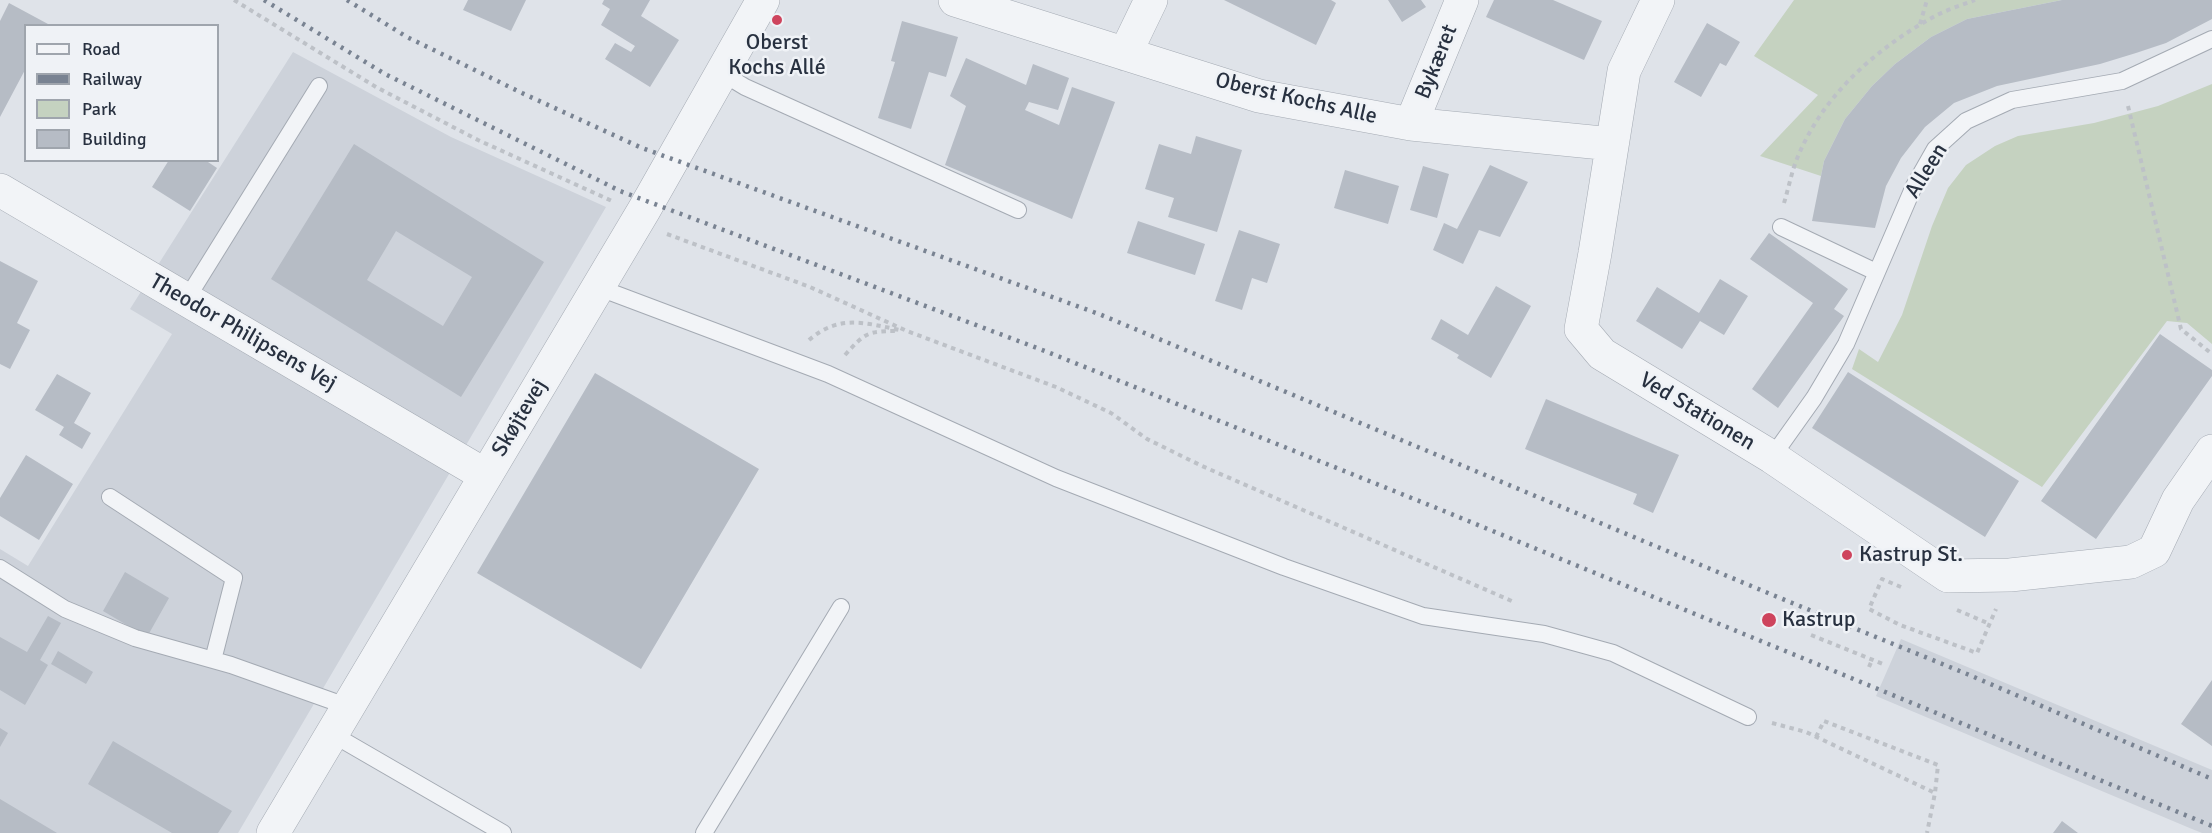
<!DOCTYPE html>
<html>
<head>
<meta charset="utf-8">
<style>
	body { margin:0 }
	#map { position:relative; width:2212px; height:833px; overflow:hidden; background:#dfe3e9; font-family:Signika,sans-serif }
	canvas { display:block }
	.legend { position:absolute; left:24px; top:24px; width:195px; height:138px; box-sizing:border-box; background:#eff2f6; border:2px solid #9fa5ad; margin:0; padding:8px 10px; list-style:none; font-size:18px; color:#283140 }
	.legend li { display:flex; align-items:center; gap:12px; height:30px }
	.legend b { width:30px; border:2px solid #9fa5ad }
</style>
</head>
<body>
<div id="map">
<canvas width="2212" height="833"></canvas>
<ul class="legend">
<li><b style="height:8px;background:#f2f4f7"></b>Road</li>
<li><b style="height:8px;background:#798392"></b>Railway</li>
<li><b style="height:16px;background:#c5d2c0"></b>Park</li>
<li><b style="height:16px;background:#b6bcc5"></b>Building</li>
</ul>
</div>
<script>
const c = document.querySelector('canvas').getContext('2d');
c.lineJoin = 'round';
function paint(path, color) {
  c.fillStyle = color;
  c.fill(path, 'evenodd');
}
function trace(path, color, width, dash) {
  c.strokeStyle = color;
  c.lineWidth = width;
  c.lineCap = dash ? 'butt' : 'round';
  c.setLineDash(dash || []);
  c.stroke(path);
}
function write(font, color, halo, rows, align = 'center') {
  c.font = font + ' Signika,sans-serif';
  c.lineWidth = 5;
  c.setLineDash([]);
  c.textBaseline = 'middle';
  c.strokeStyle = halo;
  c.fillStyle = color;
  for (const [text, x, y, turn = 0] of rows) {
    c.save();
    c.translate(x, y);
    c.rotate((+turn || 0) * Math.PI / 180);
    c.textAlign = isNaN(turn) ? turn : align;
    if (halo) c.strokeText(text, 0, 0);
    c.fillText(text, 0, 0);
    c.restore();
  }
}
paint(new Path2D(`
	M293,52L451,137L606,207L238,833H0V549L28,566L172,334L130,309Z
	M1901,639L2212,770V833H2202L2192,829L1876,696Z`), '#cdd2da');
paint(new Path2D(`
	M1794,0H2062L1967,19L1931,37L1895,64L1872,86L1845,119L1824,161L1821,176L1760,156L1818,95L1754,56Z
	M2212,84V344L2187,323L2167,321L2042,487L1852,369L1859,349L1878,362L1902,315L1932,226L1948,188L1966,165L1995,146L2018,136L2094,123L2158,106Z`), '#c5d2c0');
paint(new Path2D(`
	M468,0H526L511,31L463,10Z
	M604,0H650L641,16L679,40L650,87L605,59L615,43L631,52L635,46L601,25L610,9L602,4Z
	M1224,0H1331L1336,3L1316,45Z
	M1388,0H1421L1426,7L1402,22Z
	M1494,0H1553L1602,21L1584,60L1486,17Z
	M2062,0H2212V19L2166,43L2136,53L2100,64L1997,86L1954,103L1925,127L1901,158L1886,186L1875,228L1812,221L1824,161L1845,119L1872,86L1895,64L1931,37L1967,19Z
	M9,3L48,24L47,26H26V68L0,117V21Z
	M902,21L958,37L946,77L929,72L911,129L878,118L895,62L891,61Z
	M1707,23L1740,42L1726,66L1720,63L1701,97L1674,82Z
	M966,58L1026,85L1033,64L1069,78L1058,110L1029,102L1025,110L1059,125L1072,87L1115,102L1072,219L945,165L966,106L950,96Z
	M1196,136L1242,150L1217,232L1168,217L1174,198L1145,189L1159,144L1191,154Z
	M354,144L544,262L461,397L271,279ZM396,231L472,277L443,326L367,280Z
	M169,160H205L217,168L190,211L152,187Z
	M1490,165L1528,182L1500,237L1479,230L1463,264L1433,250L1444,223L1457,229Z
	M1423,166L1449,174L1437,218L1410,210Z
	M1345,170L1399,186L1388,224L1334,208Z
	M1138,221L1205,244L1195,275L1127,253Z
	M1239,230L1280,244L1267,283L1252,278L1242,310L1215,301Z
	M1769,233L1848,289L1834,309L1844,316L1778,408L1752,389L1813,303L1750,259Z
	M0,261L38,281L17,323L30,330L10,369L0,364Z
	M1720,279L1748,296L1724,335L1700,321L1682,349L1636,321L1657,287L1699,313Z
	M1496,286L1531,306L1491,378L1457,358L1459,355L1431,339L1441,319L1468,335Z
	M2160,334L2212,370V376L2096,539L2041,501Z
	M1848,372L2019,481L1985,537L1812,428Z
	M595,373L759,469L641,669L477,573Z
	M57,374L91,393L74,423L91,433L82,449L59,435L64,427L35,410Z
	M1546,399L1679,455L1653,513L1633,504L1637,494L1525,449Z
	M26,455L73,484L39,540L0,516V498Z
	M125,572L169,598L147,637L103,611Z
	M48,616L61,623L40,660L48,665L25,705L0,690V637L27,652Z
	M58,651L93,672L86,684L51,664Z
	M2212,680V746L2181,724Z
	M0,728L8,733L0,747Z
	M113,741L232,811L218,833H172L88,784Z
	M0,799L57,833H0Z
	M2062,821L2078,833H2053Z`), '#b6bcc5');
const service = new Path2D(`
	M722,73L745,87L1018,210
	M1781,227L1876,272
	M597,287L828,374L1056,478L1284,567L1423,616L1544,634L1613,653L1748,717
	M186,300L319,86
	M1772,457L1814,398L1846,344L1914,186L1935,149L1966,121L2012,100L2122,81L2212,39
	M110,497L234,578L213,660
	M0,568L65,609L135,638L231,665L349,707
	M332,734L503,833
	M704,833L841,607`);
const minor = new Path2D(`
	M955,0L1259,96L1411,124L1612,144
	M1658,0L1624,71L1595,253L1581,329L1602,354L1772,457L1948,576L2010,575L2131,562L2154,551L2178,500L2212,451
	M1125,54L1151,0
	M1411,124L1462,0
	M0,190L485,475
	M273,833L644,210L763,0`);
trace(service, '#a4aab3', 18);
trace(minor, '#a4aab3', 34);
trace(new Path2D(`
	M234,0L376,87L478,140L612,201
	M1920,24L1927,0
	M2128,106L2181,329L2212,354
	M1784,203C1789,187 1792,169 1799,154C1825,93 1879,46 1937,15C1949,9 1962,5 1975,0
	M667,234L810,287L907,331L1056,387L1111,413L1147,439L1202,466L1514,602
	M809,340C839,314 865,323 900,330
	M845,355C865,333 867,331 897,331
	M1901,587L1882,579L1869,609L1900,625L1977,653L1996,609
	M1957,610L1990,624
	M1811,635L1883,664
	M1869,667L1872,660
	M1772,723L1806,732L1935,793
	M1816,737L1824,721L1938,765L1935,793L1927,833`), '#bdc1c7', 4, [4.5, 4.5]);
trace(service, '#f2f4f7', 16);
trace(minor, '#f2f4f7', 33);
trace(new Path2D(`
	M264,0L385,74L620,191L1045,351L1439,509L2212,826
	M347,0L407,37L522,93L642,148L1099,314L1780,598L1967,674L2212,779`), '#798392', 4.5, [3, 6]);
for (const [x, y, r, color] of [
	[777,20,6,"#ce445d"],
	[1847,555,6,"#ce445d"],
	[1769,620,8,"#ce445d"]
]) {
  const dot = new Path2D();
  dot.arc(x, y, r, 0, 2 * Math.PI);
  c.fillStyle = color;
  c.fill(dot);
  trace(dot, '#eff2f6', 2);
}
write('22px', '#283140', '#eff2f6', [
	["Oberst",777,43,"center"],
	["Kochs Allé",777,68,"center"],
	["Kastrup St.",1859,555],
	["Kastrup",1782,620]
], 'left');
write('22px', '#283140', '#eff2f6', [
	["Bykæret",1437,62,-68],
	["Oberst Kochs Alle",1296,99,13],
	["Alleen",1927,171,-58],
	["Theodor Philipsens Vej",243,333,30],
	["Ved Stationen",1697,412,31],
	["Skøjtevej",520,418,-59]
]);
</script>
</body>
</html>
